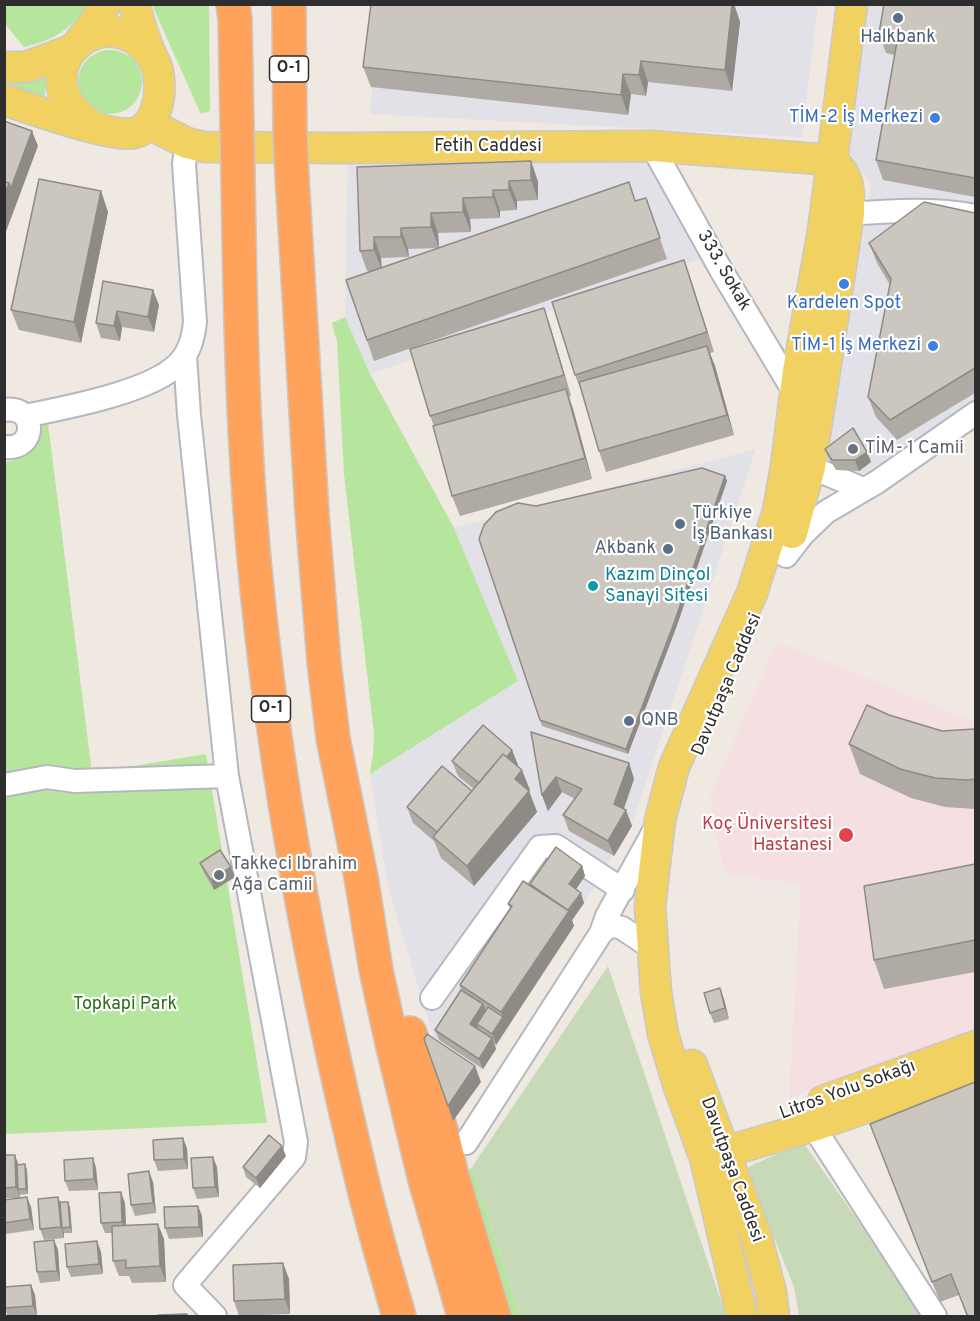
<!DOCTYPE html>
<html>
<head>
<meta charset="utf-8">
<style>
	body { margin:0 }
	#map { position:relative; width:980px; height:1321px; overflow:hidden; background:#efe9e1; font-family:Overpass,sans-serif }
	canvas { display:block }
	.frame { position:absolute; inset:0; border:6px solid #2e2e2e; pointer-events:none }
</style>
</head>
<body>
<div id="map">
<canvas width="980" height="1321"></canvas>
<div class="frame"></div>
</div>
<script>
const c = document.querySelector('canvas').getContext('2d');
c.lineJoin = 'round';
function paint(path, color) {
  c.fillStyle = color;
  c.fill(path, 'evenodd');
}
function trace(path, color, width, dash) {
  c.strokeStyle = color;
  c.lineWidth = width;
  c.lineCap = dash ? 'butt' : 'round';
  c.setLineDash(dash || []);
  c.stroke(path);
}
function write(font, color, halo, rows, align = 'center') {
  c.font = font + ' Overpass,sans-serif';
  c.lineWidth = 4.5;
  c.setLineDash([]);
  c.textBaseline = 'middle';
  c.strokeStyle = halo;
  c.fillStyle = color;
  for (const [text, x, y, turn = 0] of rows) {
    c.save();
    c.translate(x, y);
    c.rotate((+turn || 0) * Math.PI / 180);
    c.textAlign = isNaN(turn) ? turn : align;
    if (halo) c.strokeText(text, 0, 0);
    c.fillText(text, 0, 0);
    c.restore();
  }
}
paint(new Path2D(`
	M380,5H818L802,137L370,114Z
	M867,5H975V399L861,475L827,455L871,186L845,144Z
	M348,155L654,163L699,259L370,374L345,317Z
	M756,449L632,825L456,1113L388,887L370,774L518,681L454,528Z`), '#e3e1e8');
paint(new Path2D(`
	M777,642L975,722V1033L789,1098L801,884L724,873L710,797Z`), '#f5dfe0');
paint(new Path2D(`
	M4,5H88C72,29 52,41 24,47L5,24Z
	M152,5H209L210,111L201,114Z
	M78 82a32 32 0 1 1 64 0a32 32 0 1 1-64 0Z
	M45,78V101L5,86L4,80L23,82Z
	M345,317L370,374L454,528L518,681L370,774L373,754L374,734L344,474L337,342L332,323Z
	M47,416L92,773L206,754L267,1123L5,1134L4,463L14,460L30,449L37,420Z
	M472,1167L520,1316H505L464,1177Z`), '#b6e59e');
paint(new Path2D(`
	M608,966L726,1316H520L472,1167Z
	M803,1142L858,1221L930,1316H799L794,1287L746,1168Z`), '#c8d9b8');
const minor = new Path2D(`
	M652,146L721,270L796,395
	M849,214C892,211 932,208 976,216
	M185,356L189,415L227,776L296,1142L294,1157L185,1285L215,1316
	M4,410C37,404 38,451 4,447
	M25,416C64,408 151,392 178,364C190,352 193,338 195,322L184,164L187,143
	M810,467L863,489
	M786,556L803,534L826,512L877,482L976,413
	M4,785L47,777L75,781L227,776
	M601,933L610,925L622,928L652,948
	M432,998L540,847L556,846L623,890
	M813,1126L935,1316
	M466,1143L601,933L607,916L654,831`);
const major = new Path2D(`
	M77,45L95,22L105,4
	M4,67H26L69,51
	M4,100C29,108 112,138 134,133C156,128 161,97 159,79C159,70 156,64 152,57C145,41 139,22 134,4
	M149,124L187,143L204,147L339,148L652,146L832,160
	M93,127C84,119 73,112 67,101C45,60 91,16 131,37C139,41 146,50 152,56
	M792,533L810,467L849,214C849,190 851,177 832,160
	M692,1065L756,1236L771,1292L774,1316
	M823,1101L976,1046
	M708,1157L813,1126L976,1070
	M742,1316L705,1158L678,1084L663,1034L656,992L650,907L660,820L674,767L752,593L778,511L786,466L798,371L823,231L852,4`);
const highway = new Path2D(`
	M233,4L235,19L237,125
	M289,4L290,134
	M238,175C240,317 243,458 258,599C278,794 315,986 361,1176C372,1223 386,1270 399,1316
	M292,176L312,513L324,662L333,738L361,877L376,970L392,1043L425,1180L464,1316
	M410,1033L441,1130L451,1172L494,1316`);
trace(minor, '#b4b7c1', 26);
trace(major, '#c9c9c9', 33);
trace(highway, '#c9c9c9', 36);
trace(minor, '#fff', 22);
trace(major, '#f2d163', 30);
trace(highway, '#ffa35c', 33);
const highwayBridge = new Path2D(`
	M237,125L238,175
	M290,134L292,176`);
trace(highwayBridge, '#c9c9c9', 36, []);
trace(highwayBridge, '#ffa35c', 33);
paint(new Path2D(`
	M371,4H734L740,22L732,91L648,82L646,96L631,94L628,115L371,87L363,67Z
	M975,4V197L883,180L876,160L895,55L886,53L879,33Z
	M531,161L538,182V200L517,201V210L500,211V218L470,219L471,232L438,233L439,248L408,249L409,257L381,258V268L636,201L646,198L667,259L374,361L346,280L373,271H367L360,251L357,167Z
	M101,191L108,212L81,343L19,330L11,310Z
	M975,213V393L897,440L876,417L868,397L890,285L877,263L869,243Z
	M684,260L714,352L710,353L715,366L734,435L606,472L599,451L583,395L575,375Z
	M103,281L159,305L154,332L122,327L120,341L101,338L96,323Z
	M544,308L551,329L571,396L569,397L573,409L592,479L460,516L452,496L434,426L430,416Z
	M825,449L867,452L871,462L859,471L836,470L829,459Z
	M725,476L727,481L676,628L628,754L542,726L479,539Z
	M889,715L942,731L975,729V809L945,807L911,798L860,774L849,744Z
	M531,732L629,763L634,779L624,809L632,826L614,856L569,831L563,815L575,799L562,792L548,811L542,795Z
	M512,750L518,766L530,790L529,791L537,812L474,886L441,858L434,841L413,823L407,807L472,791L474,789L458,776L452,761Z
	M200,863L235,877L214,890L204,873Z
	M975,864V972L884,989L874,960Z
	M582,866L585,876L576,889L584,903L572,920L574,926L496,1045L494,1043L496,1049L483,1069L439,1040L435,1030L461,990L460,985L510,909L508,904L531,886L530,884Z
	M724,999L729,1019L714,1023L710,1013Z
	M870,1124L975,1317H967L959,1295L940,1302Z
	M187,1148L188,1169L158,1171L154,1160Z
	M4,1155L27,1170L28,1194L20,1195V1198H4Z
	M286,1156L260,1188L246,1177L243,1167Z
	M93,1158L96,1168L98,1190L69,1191L65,1181Z
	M217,1167L219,1197L197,1199L193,1188Z
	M153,1182L156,1213L135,1216L131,1205Z
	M58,1197L60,1202L70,1207L72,1233H64V1238L44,1240L40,1229Z
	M4,1200L31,1207L34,1230L5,1234L4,1231Z
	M125,1203L126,1225L164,1239L166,1282L132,1283L129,1276H119L113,1261L112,1233H105L101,1223Z
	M198,1206L202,1216L203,1237L169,1239L165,1228Z
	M54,1240L58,1250L60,1281L40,1283L37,1272Z
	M97,1241L101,1252L103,1274L71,1277L67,1267Z
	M283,1263L289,1279L290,1314L239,1316L234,1301Z
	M31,1285L35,1295L37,1316L8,1317L5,1308Z`), '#afaba4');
paint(new Path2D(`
	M732,4H734L740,22L732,91L725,70Z
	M641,61L648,82L646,96L639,75Z
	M623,74L631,94L628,115L621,95Z
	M32,131L38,146L4,237V196Z
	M531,161L538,182V200L531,180Z
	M509,181L517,201V210L509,190Z
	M493,190L500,211V218L493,197Z
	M101,191L108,212L81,343L74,322Z
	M463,198L470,219L471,232L463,212Z
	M431,213L438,233L439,248L431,227Z
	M401,228L408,249L409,257L401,237Z
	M374,237L381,258L382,270L374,250Z
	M684,260L691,280L714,352L707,332Z
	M153,290L159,305L154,332L148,317Z
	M544,308L551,329L571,396L564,375Z
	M117,311L122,327L120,341L114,326Z
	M707,346L715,366L734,435L727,415Z
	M566,389L573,409L592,479L585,458Z
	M867,452L871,462L859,471L855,460Z
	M725,476L727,481L676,628L628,754L626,749Z
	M512,750L518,765L488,801L482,786Z
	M629,763L634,779L620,819L614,804Z
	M522,770L530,790L522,799L515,779Z
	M556,777L562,792L548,811L542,795Z
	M529,791L537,812L474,886L467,866Z
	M626,810L632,826L614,856L608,841Z
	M582,866L585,876L572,895L569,884Z
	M231,867L235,877L214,890L211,880Z
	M581,893L584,903L572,920L574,926L496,1045L492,1034L503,1017L501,1012Z
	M720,988L724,999L729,1019L725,1008Z
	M483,1004L487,1014L477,1024L478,1027L474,1034L470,1024Z
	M492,1038L496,1049L483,1069L479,1059Z
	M475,1066L481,1082L453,1121L448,1106Z
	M183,1138L187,1148L188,1169L184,1159Z
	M282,1146L286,1156L260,1188L256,1178Z
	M15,1155L19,1166L18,1189L20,1198L16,1187Z
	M213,1157L217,1167L219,1197L215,1187Z
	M93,1158L96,1168L98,1190L94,1179Z
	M25,1164L27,1170L28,1194L26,1189Z
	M149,1171L153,1182L156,1213L153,1203Z
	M121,1192L125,1203L126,1232L122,1222Z
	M27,1197L31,1207L34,1230L30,1219Z
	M58,1197L62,1208V1228L64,1233V1238L61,1227Z
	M68,1202L70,1207L72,1233L70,1227Z
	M198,1206L202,1216L203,1237L199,1227Z
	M158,1224L164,1239L166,1282L160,1266Z
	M54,1240L58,1250L60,1281L57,1271Z
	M97,1241L101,1252L103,1274L99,1264Z
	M283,1263L289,1279L290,1314L285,1299Z
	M31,1285L35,1295L37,1316L33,1306Z`), '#8e8b86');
const building = new Path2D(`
	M371,4H732L725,70L641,61L639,75L623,74L621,95L363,67Z
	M884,4H975V178L876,160L898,36L879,33Z
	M4,121L32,131L11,188L9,183L4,182Z
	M531,161V180L509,181V190H493V197L463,198V212L431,213V227L401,228V237H374V250L360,251L357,167Z
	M39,179L101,191L74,322L11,310Z
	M4,182L9,183L4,196Z
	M629,182L635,201L646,198L660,238L367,340L346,280Z
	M924,202L975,213V368L890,420L868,397L891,279L869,243Z
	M684,260L707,332L575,375L552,302Z
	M103,281L153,290L148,317L117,311L114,326L96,323Z
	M544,308L564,375L430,416L410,349Z
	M707,346L727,415L599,451L579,382Z
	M566,389L585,458L452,496L433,426Z
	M853,428L867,452L855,460H832L825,449Z
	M702,468L725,476L674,623L626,749L540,720L479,539L484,525L496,512L518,503L536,506Z
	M867,705L889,715L942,731L975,729V779L968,780L935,778L900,769L849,744Z
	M483,725L512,750L507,757L503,754L479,783L452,761Z
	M531,732L629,763L614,804L626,810L608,841L563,815L582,789L556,777L542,795Z
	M503,754L522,770L515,779L529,791L467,866L433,837Z
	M442,766L472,791L437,832L407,807Z
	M556,847L582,866L569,884L581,893L568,910L530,884Z
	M220,850L231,867L211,880L200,863Z
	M975,864V940L874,960L864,886Z
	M523,881L569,911L501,1012L460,985L512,906L508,904Z
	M720,988L725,1008L710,1013L704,993Z
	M461,990L483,1004L470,1024L492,1038L479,1059L435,1030Z
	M488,1007L503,1017L492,1034L477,1024Z
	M427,1034L475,1066L448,1106L424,1039Z
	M975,1082V1317H968L951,1274L932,1282L870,1124Z
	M269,1135L282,1146L256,1178L243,1167Z
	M183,1138L184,1159L154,1160L153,1140Z
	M4,1155H15L16,1187L4,1188Z
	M213,1157L215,1187L193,1188L191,1158Z
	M93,1158L94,1179L65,1181L64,1160Z
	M25,1164L26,1189H18L17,1165Z
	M149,1171L153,1203L131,1205L128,1174Z
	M121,1192L122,1222L101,1223L99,1193Z
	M27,1197L30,1219L4,1223V1200Z
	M58,1197L61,1227L40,1229L38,1199Z
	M60,1202H68L70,1227L62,1228Z
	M198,1206L199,1227L165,1228L164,1207Z
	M158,1224L160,1266L126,1268V1260L113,1261L112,1226Z
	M54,1240L57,1271L37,1272L34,1242Z
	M97,1241L99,1264L67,1267L65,1244Z
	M283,1263L285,1299L234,1301L233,1265Z
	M31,1285L33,1306L5,1308L4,1287Z
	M187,1314V1317H158V1315Z`);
paint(building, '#cbc7bf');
trace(building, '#8e8b86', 1.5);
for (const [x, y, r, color] of [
	[898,18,6,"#5c6f8a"],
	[935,118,6,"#3f7fe0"],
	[844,284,6,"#3f7fe0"],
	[933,346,6,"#3f7fe0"],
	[853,449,6,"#6b7280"],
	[680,524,6,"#5c6f8a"],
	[668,549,6,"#5c6f8a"],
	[593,586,6,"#0f9aa8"],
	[629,721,6,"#5c6f8a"],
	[846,835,8,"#e0444e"],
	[219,875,6,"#6b7280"]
]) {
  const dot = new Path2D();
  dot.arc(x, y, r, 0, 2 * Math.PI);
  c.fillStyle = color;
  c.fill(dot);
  trace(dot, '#fff', 2);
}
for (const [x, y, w] of [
	[289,69,39],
	[271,709,39]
]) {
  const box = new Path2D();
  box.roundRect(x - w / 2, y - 13, w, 26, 4.5);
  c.fillStyle = '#fff';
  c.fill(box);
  trace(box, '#2e2e2e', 1.5);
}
write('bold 16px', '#2e2e2e', null, [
	["O-1",289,69],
	["O-1",271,709]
]);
write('18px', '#4e5e75', '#fff', [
	["Halkbank",898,38,"center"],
	["Türkiye",692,514],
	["İş Bankası",692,535],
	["Akbank",656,549,"right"],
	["QNB",641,721]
], 'left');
write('18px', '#366cbe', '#fff', [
	["TİM-2 İş Merkezi",923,118],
	["Kardelen Spot",844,304,"center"],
	["TİM-1 İş Merkezi",921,346]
], 'right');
write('18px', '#2e2e2e', '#fff', [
	["Fetih Caddesi",488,147],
	["333. Sokak",723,271,60],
	["Davutpaşa Caddesi",728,685,-67],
	["Litros Yolu Sokağı",848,1091,-20],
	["Davutpaşa Caddesi",731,1170,70]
]);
write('18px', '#5b616d', '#fff', [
	["TİM- 1 Camii",865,449],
	["Takkeci Ibrahim",231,865],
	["Ağa Camii",231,886]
], 'left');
write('18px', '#0d838f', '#fff', [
	["Kazım Dinçol",605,576],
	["Sanayi Sitesi",605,597]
], 'left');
write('18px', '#be3a42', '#fff', [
	["Koç Üniversitesi",832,825],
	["Hastanesi",832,846]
], 'right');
write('18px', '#2c6e1b', '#fff', [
	["Topkapi Park",125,1005]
]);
</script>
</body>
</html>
